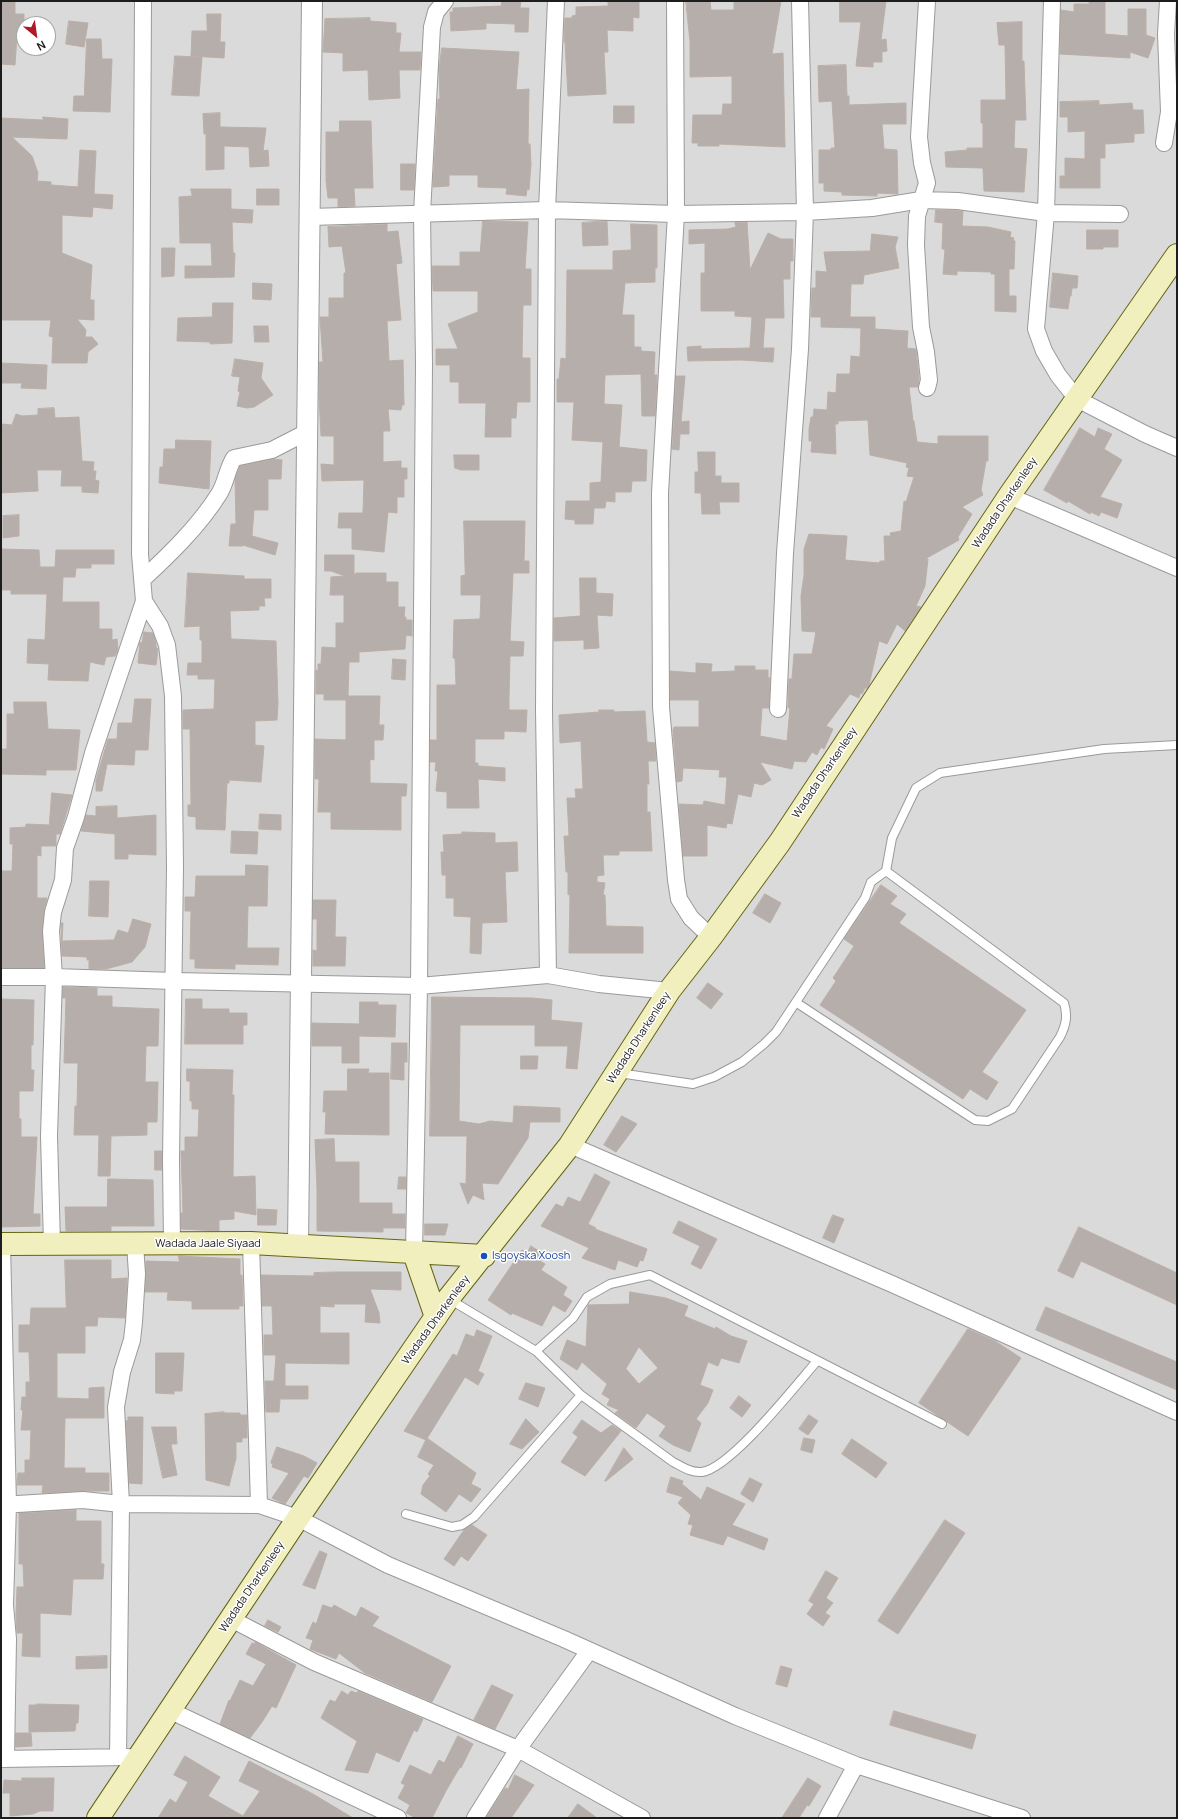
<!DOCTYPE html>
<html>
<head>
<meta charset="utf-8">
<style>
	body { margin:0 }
	#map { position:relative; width:1178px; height:1819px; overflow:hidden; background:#ede9e4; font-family:Manrope,sans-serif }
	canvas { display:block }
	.frame { position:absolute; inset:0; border:2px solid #1d1d1d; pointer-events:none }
	.north { position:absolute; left:16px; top:16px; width:40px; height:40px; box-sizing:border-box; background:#fff; border:1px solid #a5a5a5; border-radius:50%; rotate:151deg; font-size:11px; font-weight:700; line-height:16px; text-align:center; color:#1d1d1d }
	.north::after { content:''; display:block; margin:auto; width:14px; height:18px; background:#b11827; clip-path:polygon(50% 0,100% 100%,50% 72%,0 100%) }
</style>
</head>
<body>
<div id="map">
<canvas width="1178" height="1819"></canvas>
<div class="frame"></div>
<div class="north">N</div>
</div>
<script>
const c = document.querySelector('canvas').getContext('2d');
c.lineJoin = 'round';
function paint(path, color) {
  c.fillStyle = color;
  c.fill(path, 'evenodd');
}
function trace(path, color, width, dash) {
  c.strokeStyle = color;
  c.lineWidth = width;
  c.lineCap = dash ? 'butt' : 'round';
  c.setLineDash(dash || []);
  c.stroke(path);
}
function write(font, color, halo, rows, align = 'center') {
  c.font = font + ' Manrope,sans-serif';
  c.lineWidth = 3;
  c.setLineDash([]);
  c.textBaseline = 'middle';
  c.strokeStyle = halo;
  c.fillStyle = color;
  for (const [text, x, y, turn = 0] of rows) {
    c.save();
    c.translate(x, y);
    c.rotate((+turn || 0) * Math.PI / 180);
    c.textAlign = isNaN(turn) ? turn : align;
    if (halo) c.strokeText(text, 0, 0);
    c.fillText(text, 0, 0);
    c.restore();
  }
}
paint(new Path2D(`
	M1,1H1177V1818H1ZM24,24H48V48H24Z`), '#dbdada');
const building = new Path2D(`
	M1,1H15V14H24V35H17L15,65L1,64Z
	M502,1H521L520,8H529L528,32H515V24L486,23V29L451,31L450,12H453V8L501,6Z
	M608,1H639V18L633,17V31L607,30L608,52H604L606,94L568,96L565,42H564L565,18H572V16L576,15V7L608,6Z
	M686,1H710L711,10H734V1H781L772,54L783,53L785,147L719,144V146H698V143H692L693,115H722L723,104H732V76L690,77V42Z
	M840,1H886L881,40L886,39L887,51L882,52V62H873V67L856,66L861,22H840Z
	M1089,1H1105V34L1128,36V9H1146V35L1155,38L1148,58L1130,52V58L1060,54L1061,10L1074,12V4H1089Z
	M207,14H221L220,42H225L224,58L191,56L192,31H207Z
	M370,18V21L396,23V33H401L399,52H421L420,70H399L400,98L369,100L368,70L343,71V53L323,52L325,19Z
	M69,21L88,23L84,47L66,44Z
	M1022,22V61H1024L1026,120H1015L1014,148L1027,149L1024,192L984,191L983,168L946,167L945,152L967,150V148H983V123H981V100H1006L1005,45H999L997,23Z
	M87,39H101L102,59H112L110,112L73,111L74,96H84Z
	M442,48L519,52L516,90L529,89L528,144H530L531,164L529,190L527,189L526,196L506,194L507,188L478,187V175H449V186L433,187L438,99H440L439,70Z
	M175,56L202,57L199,96L172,95Z
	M846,65L847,96H849V105L906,103V124H882L884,149L897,150L898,194L877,193V196L842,195V192L824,191V183H819V150H831V148H835L832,101L819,102L818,66Z
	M1099,101V105L1132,103L1133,110H1143L1144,133L1134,134V142L1105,144V158H1100V188H1060V176H1065V158L1085,159V131L1068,132V117H1060V102Z
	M614,106H634V123H614Z
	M220,113V127L266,128L263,151L268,150L269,166L250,167L249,147L224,146V169L206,170V134H204L203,114Z
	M43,117L68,119L67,139L12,137L32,156L38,173L37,181L51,182V185L78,187L80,150L96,151L94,194L113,195L112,209L93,207L92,217L62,215V253L92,265L90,300H94V320L77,319L86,330L85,337H92L98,344L88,352L87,363H52L53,337L49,336L51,320H1V118L43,120Z
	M340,121H371L373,188H354L355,206L338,207V198H328L326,181V132H339Z
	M401,164H415L414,190H401Z
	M191,189H231V209L253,210L252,223L232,222L233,253H235L234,277L185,278V266H212L211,243H180L179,197L192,196Z
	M257,189H279V205H257Z
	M936,210L963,211L962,226L988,227L1011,232L1010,237L1014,238L1013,240L1015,241L1014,269H1009V296H1016V312L995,311V274H991V272L957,271V275L943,274L945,249H942L943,223L935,222Z
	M483,221L528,222L525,269H531V305H523L522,358H530V402H517L516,418H511V437H485L486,403H459V382H450V365H436V349H458L448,324L478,312V291H433L432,266H460V252H480Z
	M607,221L608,245L583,246L582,223Z
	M747,222L750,270L768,233L781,239H793V261H790V279H783L784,318H765L763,348H774L773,362L741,360L688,361L687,347L701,346V349L750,348L752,317L735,316V311H701V273H705V243L689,244V230L728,229L736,227L735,223Z
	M387,224V232L398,231L402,263L396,264L401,320L387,321L389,361L403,360L404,405H402L401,410L388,409L390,431H383V462L401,461V468H407V479H404V497H397V513L388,512L384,552L352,549V528H338L339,513H363L364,480L322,481L321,464L334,465V436H321L319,397V362H323L320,317H329V298H344V273H346L342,246L329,247L328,227Z
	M631,224L657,225V268H655V282L625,283L622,315H634V347H641V351L655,352L654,375H657L655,416H642L641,374L605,375L604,404L622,405L619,447L647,450L646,481H632L631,492H615V502L606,501L605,508H594L593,524H575V520L565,519L566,501H590V483L601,482L603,442L572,440L574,402H557V379H559L561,358L566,359L567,270H613V251L631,250Z
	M1087,230H1118V247H1103V249H1087Z
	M872,234L898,237L895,247L899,268L864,275L863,284H851L850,317H875V329L908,331L907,348L916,349L919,379L918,387H909L913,421H914L917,442L938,444V436H988V461H986L981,490L983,495L962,507L972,514L958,537L959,540L925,559H928L925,586L916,606L921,607L905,631L897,624L887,644L879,641L869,685L867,688H865L862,694L860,693L859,698L850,694L826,726L833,729L824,749L821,747L817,755L812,752L806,762L794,761L792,769L760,762L771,780L762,785L754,783L751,797L738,794L732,824L727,823L726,828L707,825V856H683L679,804L703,805L704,801L725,805L727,777H719L720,770L683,768L682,781L677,782L673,730L674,727H699V700H670V671L696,673V663L712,664L711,672L735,671V666H755V670H768V678H770L769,708H762L760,736L787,741L790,708H788L789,679H792L794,654H812L816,632L802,631L801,596L804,575V549L809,534L847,536L845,560L879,563L880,561H885L884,536H891L890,533L901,531L904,501L906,502L914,477L907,476L909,468L906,467L907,463L870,455L868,420L838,421V424H835L836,454L811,452L812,441H809V429L811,417H813L814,409L827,410L828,392L836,393L837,374H850L851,356L860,357L861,328L821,327V317H811L812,288H816V271L827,272L824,252L870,251Z
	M162,248H175L174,276L162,277Z
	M1053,273L1078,276L1077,288H1072L1071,296H1070L1068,309L1050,307Z
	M253,283L272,284L271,300L253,299Z
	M213,303H233L232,343L210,344V342L177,341L178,318L212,317Z
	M254,326H268L269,342H255Z
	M235,359L263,363L261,378L273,395L254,407L247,408L237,406L240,392L238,391L240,377L232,376Z
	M1,363L47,365L46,389L21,388L22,383H1Z
	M676,376H685L681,422L689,421V434H680L679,450L672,449Z
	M54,408L55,418L79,417L82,461L94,462L93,471H96L95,480L99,481L98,493L82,492V486H61L62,470H37L38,491L1,493L2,424L12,425L16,414L22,416L38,415V409Z
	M1080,428L1095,437L1098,428L1112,434L1104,449L1122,460L1100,497L1122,504L1117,518L1101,512L1099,516L1091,512L1090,514L1068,501L1067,503L1044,490Z
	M176,440L211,441L209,489L159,483L160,467H163L164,449H175Z
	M698,452H715V476H721V483H739V502H719L720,514H702L701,493H695V472H698Z
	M454,455H479V470H461L455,468Z
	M274,459L282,460L281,479H268V510H254L252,536L278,543L275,555L243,545V546H229L231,524H236L235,479L240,466Z
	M19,515V536L3,538V516Z
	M464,521H525L524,561H529V573H513L510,641L524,642L523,656H510L509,699V710H527L526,732L504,731V739H475V763H478V766L505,768V781L478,779L479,808H447V792L436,791L438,771H435L436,762H430V740H437V685H456L455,658H453L454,620L480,619L481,595H461V576L465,575Z
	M1,549L39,550L40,567H55L56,550H114V564H91V568H76L75,577H63L62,602H99V629H112V640L117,639L118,650L115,656L106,657L104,665L90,662L88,681L48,680L49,664L27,663L28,639L45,640L47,594H11V590H1Z
	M325,555H354V576L356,573H386V582H398V607H405L404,617H406V620H412V636L406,635L405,649L359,652V662H349L348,696H380L379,725H384L383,740H374V760L370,759V783L407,784L406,796H401V830L331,829V812H318L319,779H315V739L346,740V700H324V694H316V670L318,671V664H321L322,647L336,648V623H344V595H330L331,577L345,576L331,571H325Z
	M188,573L244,576V579H271V598H264L265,606H259V610L230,611L231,639L276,641L278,704L277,720L255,721V745L264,746L261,782L229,780V783H227L225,830L196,829V817L188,816V805H191L190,729H183V710L214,709L215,679H198V675H187L188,663H202V640H200V626L185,627Z
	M580,578H596V593L613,594L612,616L597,615L599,648L584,649V640L554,641V618L580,616Z
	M144,632L153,633L156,643V647L158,649L156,665L138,663L140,642L142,643Z
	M393,659L406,660L405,680L392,679Z
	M135,699H151L148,750H135L134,765L107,764L102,791H96V780L108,739H117L118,723H132Z
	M14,702H46L48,729L80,730L76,770H46V775L2,774V749H7V714H14Z
	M599,710H614V712L645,711L647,742L655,743L656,761H648L649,784H647V812H650L652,851H619V855H603L604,875L597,876V882L605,883L603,895H605L606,926L643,927V953H569L570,894L568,895V872H566L564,836H569L567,798H576L575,789H583L581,741L560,743L559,715L599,712Z
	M52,793L72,795L60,834H56V846H41V856L37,855V898H47L44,911L42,930L44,968H1V871H12L13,844H10V828L26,827V824L49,825Z
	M117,806V818L156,815V855L128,854V859H115V834L81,831L86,815L96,816V807Z
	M260,814L281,815V830L259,829Z
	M232,831L258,832L257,854L231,853Z
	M462,832L495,833V843L517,842L518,871L505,872L507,922L482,923L481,954L470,953L471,917L454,916V898H446V875H442L441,852H444L443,835L462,834Z
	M246,865L268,866L267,906H248L247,948H279L278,965L235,964V969L195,968V959H190L191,911H185V897H195L196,876H245Z
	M90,881H109L108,917L89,916Z
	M881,885L897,896L890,904L906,914L899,923L1026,1010L982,1072L998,1082L987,1100L970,1089L963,1099L820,1005L836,981L833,978L854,946L844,939Z
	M765,894L781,903L770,923L753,913Z
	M313,900H336L335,937H346L345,966H313V950L317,951V919H313Z
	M133,919L151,924L145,947L132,962L106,969H89V960H87V957L62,956L61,923H63L62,941L114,940L118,930L128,933Z
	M708,983L723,994L711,1009L697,998Z
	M63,987L97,988V996H112V1007L159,1009L158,1046H146L145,1082H158L157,1122H147V1135L111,1136L110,1176H98L99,1135H74L75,1106H77L78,1063H64L66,998H63Z
	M432,997L533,998L552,1000L551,1020L582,1023L577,1069L566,1068L568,1046H535V1025H460L459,1121L479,1124L490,1121L513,1123L514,1106L560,1108V1122H530L528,1138L498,1184L482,1183L484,1200L473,1195L468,1204L460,1183L466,1184L467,1136H430Z
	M1,999L34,1000L33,1045H31V1070H34L33,1091H19V1119H21V1137H37L33,1214H40V1226L1,1227Z
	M186,999H202V1009H229V1013H247V1025H243V1044H185Z
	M360,1002H378V1005H396L395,1037L359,1036V1063H342V1046H312V1023L359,1024Z
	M392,1043H407V1062H404V1080L391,1079Z
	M521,1056H538L537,1069H521Z
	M187,1069L233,1070L232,1095H234L233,1177L255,1176L256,1215L234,1211V1219L219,1220V1231L181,1229V1213H183L181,1151H185V1137H198L199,1109H192V1101H190V1081H187Z
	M348,1069H369L368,1073H389V1135L325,1134L326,1112H323L324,1091H347Z
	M622,1116L637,1124L616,1152L604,1145Z
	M334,1139L335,1162H359V1203H392V1214H405V1228H383V1232L317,1231V1189L315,1140Z
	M155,1151H162V1170H155Z
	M595,1174L610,1182L588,1224L596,1228L595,1229L647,1249L643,1261L640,1260L637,1267L618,1260L615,1270L582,1258L589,1248L541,1226L556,1204L563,1207L568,1197L580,1202Z
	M399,1177H406V1189H398Z
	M108,1179L153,1180L154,1226H111V1231H66L65,1207H107Z
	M258,1209L277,1210L276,1225H258Z
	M833,1215L844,1219L834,1243L823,1238Z
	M679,1221L717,1239L701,1269L691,1264L700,1246L673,1233Z
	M425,1224H448L445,1235H425Z
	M1079,1227L1177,1273V1305L1081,1261L1073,1278L1058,1271Z
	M531,1246L542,1253L537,1259L545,1264L541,1270L567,1287L563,1295L572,1301L565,1312L553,1305L542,1326L512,1313L511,1315L488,1300L522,1250L527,1253Z
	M179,1256L240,1259V1275H242L243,1306H239V1309H192V1301L167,1300L168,1292H145L146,1261L179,1262Z
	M65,1260H111V1279L127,1278L125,1318L98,1317L97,1326H85V1353H57V1398L89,1399V1388L104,1387V1418H65L64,1468H85V1473H109V1491H82L42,1493L43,1485H17L18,1473H25V1460H30L31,1430H21L23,1410H21L22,1397H26V1382H30L29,1352H19V1325H30L31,1308H66Z
	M335,1272H401V1290L370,1289L379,1313L380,1323L365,1322L366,1304H334V1307L320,1306V1333H349V1364L285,1363V1386H308V1399H280L279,1412H266L265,1381H274L276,1355H264V1335H273L272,1306H262L261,1275L314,1276V1273Z
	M630,1292L666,1298L682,1304L688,1306L684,1316L715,1329L716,1327L731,1336L747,1341L739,1363L721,1358L718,1366L708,1362L700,1385L713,1390L708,1403L696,1419L701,1423L690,1452L673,1445L659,1436L666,1426L647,1413L636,1428L615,1413L619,1410L607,1405L610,1399L602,1394L607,1384L582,1362L577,1370L560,1359L567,1340L586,1347L588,1305L629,1304ZM639,1347L658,1368L639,1384L626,1369Z
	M1046,1307L1177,1362V1390L1036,1330Z
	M968,1329L995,1341L1021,1358L968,1436L919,1403Z
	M477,1330L492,1336L478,1371L484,1374L478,1385L465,1377L426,1440L404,1431L453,1354L457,1356L466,1334L474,1337Z
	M156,1353H184L182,1391H174V1394L156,1393Z
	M526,1383L545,1388L538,1407L519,1399Z
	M739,1396L751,1405L742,1417L730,1408Z
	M224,1412L225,1413H240V1415H247V1438H242V1442H236V1458L229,1486L206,1480L205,1414Z
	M809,1415L818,1421L808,1435L799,1429Z
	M128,1417H143L142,1484L129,1483L126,1421L128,1420Z
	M526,1419L539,1432L522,1449L510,1444Z
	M582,1420L601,1433L612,1425L621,1431L585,1476L561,1462L578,1437L573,1433Z
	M152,1427H176L177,1444H171L177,1475L163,1478Z
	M427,1438L476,1473L471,1484L481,1489L471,1502L459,1494L446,1512L421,1494L423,1485L430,1476L428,1474L434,1465L418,1457Z
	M804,1438L815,1440L812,1453L801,1450Z
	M852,1439L887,1463L876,1478L842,1454Z
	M277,1447L304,1456L317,1463L308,1478L304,1476L285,1504L272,1498L289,1473L272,1467L273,1464L271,1463Z
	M624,1448L633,1459L606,1481H605Z
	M671,1477L683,1481L682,1484L701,1500L707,1487L745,1504L732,1525L768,1539L764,1550L728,1536L732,1526L723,1545L690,1535L693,1525L688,1524L691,1515L678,1503L683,1497L667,1492Z
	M750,1478L762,1484L753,1502L741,1494Z
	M76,1510V1521H101V1564H104L103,1579H73L71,1615L40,1613V1657L22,1656L23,1633H17L16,1616L17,1587H24L23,1564H19V1513Z
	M945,1520L965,1533L898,1634L878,1621Z
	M472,1525L487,1535L468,1561L461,1556L454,1566L444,1559L464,1530Z
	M320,1551L327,1554L315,1589L303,1585Z
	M826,1571L838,1578L826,1598L833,1603L825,1613L830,1616L823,1626L807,1614L814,1604L809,1601Z
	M323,1605L332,1608L334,1605L356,1617L361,1607L379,1617L372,1626L451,1666L432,1702L365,1673L339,1653L336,1659L310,1649L313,1640L306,1638L313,1622L316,1624Z
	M268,1620L281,1627L278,1632L265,1626Z
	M255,1642L296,1665L276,1708L272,1706L262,1722L250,1738L220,1724L229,1700L230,1701L240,1680L253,1686L266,1664L246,1654L252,1643L255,1644Z
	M107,1656V1668L76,1669V1657Z
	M781,1666L792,1669L787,1687L776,1684Z
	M492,1685L513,1695L495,1729L474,1720Z
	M342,1691L348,1695L351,1691L357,1693L358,1691L423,1719L417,1732L414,1730L399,1762L376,1752L368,1773L345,1770L357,1741L321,1718L330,1700L335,1702Z
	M37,1704L79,1705L78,1723H76L75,1731L29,1732V1705H37Z
	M894,1711L976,1735L972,1749L890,1725Z
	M16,1733H31L32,1746L16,1747Z
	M458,1736L473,1744L461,1768L460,1767L447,1789L432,1818H416L406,1813L410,1805L398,1798L405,1785L401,1783L410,1765L431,1775L439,1760L444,1763Z
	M185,1756L220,1777L208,1796L243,1816L260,1791L239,1781L249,1761L313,1794L353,1818H158L170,1799L176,1803L188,1782L174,1775Z
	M515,1775L534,1785L511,1818H486L505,1788L508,1789Z
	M22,1778H54L53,1811H40L33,1814L10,1816V1793H3L4,1780L22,1781Z
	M808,1778L821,1786L809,1806L807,1805L799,1818H782Z
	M578,1804L597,1818H568Z`);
paint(building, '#b5aeaa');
trace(building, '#bcafa8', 1);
const service = new Path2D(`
	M797,1003L975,1120L988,1121L1012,1109L1060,1037C1066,1025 1068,1016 1064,1003L886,871
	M619,1073L693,1084L714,1077L742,1062L764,1044L776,1032L865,898L871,882L886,871L892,838L916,788L940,773L1104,749L1177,745
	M449,1299L536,1351L581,1395L673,1462C683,1467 691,1473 702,1472C731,1468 796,1385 817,1361
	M536,1351L573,1318L587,1297L610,1284L650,1275L942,1424
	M406,1514L452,1527L462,1525L474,1517L581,1395`);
const minor = new Path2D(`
	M143,1L140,554L144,601L160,626L167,645L173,696L175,867L171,1160L172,1244
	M675,1L676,214L660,493L661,707L676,880L679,899L691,918L711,937
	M927,1L919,137L922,163L927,183L917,216L916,245L921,327L926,352L929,380L927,388
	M1052,1L1046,213L1036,329L1044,351L1058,375L1077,399L1145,434L1177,448
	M1164,143L1169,112L1166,34L1168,1
	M310,217L547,210L676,214L805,212L872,208L921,200L958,201L1046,213L1120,214
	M1009,496L1177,568
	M143,579C170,554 199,526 219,494C226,483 227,469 234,458L272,450L307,432
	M778,709L785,553L800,349L805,212L800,1
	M548,975L544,710L547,210L556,1
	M1,977H54L174,981L419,986L548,975L599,984L669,991
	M570,1145L892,1284L1177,1412
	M251,1243L259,1505
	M2,1244L8,1505L5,1605L8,1639L6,1759
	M52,1244L49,1136L54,977L51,931L53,912L63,880L65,848L76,817L93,753L144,601
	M414,1253L419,986L424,365L422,213L432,27L436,12L445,1
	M1,1505L83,1500L121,1504L259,1505L298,1518L388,1565L564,1639L735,1716L856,1765L1022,1818
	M231,1619L314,1662L518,1749L642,1818
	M171,1711L398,1818
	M118,1757L121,1504L116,1407L122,1372L132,1340L134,1322L137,1274L135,1244
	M1,1759L128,1757
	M475,1818L518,1749L589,1651
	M827,1818L856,1765`);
const tertiary = new Path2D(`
	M298,1244L312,1`);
const secondary = new Path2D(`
	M1,1244L251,1243L484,1256
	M414,1253L436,1317
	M98,1818L298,1518L448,1299L570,1145L669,991L711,937L780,842L1009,496L1177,255`);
trace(service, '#9a9a9a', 10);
trace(minor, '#9a9a9a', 18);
trace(tertiary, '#9a9a9a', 22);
trace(secondary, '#646612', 24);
trace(service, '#fff', 8);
trace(minor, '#fff', 16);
trace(tertiary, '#fff', 20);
trace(secondary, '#f1efbd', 22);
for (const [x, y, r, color] of [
	[484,1256,4,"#1a4fb4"]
]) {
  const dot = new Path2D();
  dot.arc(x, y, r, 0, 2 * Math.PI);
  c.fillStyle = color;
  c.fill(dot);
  trace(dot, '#fff', 1.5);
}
write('11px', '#1d1d1d', '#fff', [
	["Wadada Dharkenleey",1005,503,-56],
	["Wadada Dharkenleey",825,773,-56],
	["Wadada Dharkenleey",639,1038,-57],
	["Wadada Jaale Siyaad",208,1244],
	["Wadada Dharkenleey",436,1320,-54],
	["Wadada Dharkenleey",252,1587,-56]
]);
write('11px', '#164399', '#fff', [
	["Isgoyska Xoosh",492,1256]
], 'left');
</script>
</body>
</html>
